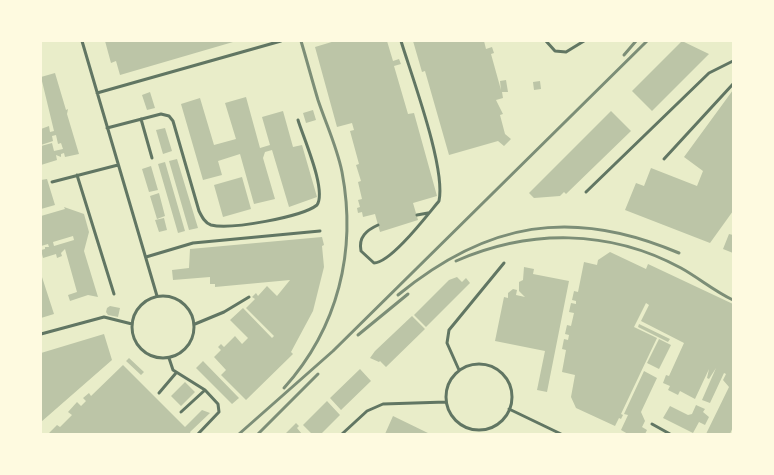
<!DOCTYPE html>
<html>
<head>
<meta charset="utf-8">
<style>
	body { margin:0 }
	#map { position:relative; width:774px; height:475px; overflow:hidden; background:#e9edc9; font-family:Manrope,sans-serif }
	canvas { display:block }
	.frame { position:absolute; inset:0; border:42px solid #fefae0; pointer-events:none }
</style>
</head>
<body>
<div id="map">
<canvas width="774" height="475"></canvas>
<div class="frame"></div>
</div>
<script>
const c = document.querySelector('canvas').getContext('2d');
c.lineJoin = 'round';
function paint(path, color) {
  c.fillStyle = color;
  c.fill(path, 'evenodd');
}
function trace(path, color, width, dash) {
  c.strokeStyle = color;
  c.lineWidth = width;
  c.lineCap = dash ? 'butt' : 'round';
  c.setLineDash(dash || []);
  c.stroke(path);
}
paint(new Path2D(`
	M105,41H233V42L120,75L116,61L111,63Z
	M335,41H387L393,61L399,59L401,64L394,66L408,114L414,113L437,196L413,203L418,220L380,232L375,214L363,217L362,212L358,213L357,208L360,207L358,200L362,199L358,182L361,181L356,165L359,164L350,131L354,130L352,123L337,127L315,47Z
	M413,41H484L486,49L492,47L494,53L491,54L501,90L500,81L506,80L508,92H502L503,98L496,100L503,114L500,115L505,134L511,139L504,146L498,141L449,155L425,71L422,72Z
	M682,41L709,54L652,111L632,91Z
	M55,73L66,110L68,109L67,114L79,154L65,157L64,153L61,154V157L56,155L57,160L41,165V146L52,143L54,151L63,149L61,143L58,144L56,135L52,136L53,141L41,145V129L49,126L50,132L54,131L41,77Z
	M540,81L541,89L534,90L533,82Z
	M733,90V211L710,243L625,210L636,183L644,186L651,168L697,186L703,171L684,157Z
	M150,92L155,108L147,110L142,95Z
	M246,97L260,148L270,145L262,117L283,111L293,147L302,145L317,197L289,207L272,150L265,152L263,158L275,199L254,204L240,154L218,161L222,175L203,180L181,104L200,98L214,145L236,139L225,103Z
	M313,110L316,120L306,123L303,113Z
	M611,111L631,131L566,194L564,192L560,196L534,198L529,193Z
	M165,128L172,151L163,154L156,130Z
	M177,159L198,228L189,230L169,161Z
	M165,162L185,231L178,233L158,164Z
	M151,166L158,190L149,192L142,169Z
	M242,177L251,209L223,217L214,185Z
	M47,179L55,205L41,209V180Z
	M159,193L165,216L157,219L150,196Z
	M64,207L84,214L89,232L84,251L98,297L88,295L70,301L68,295L77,292L65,249L61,253L62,256L57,258L56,254L43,258L41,250L45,249V247H49L48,244L41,246V216L65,209ZM73,236L74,240L54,246L53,242Z
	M164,218L167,230L159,232L155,220Z
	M729,234L733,235V253L723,249Z
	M322,237L324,245L322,246L324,267L313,311L291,352L293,354L246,400L221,375L226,370L214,357L221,350L218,347L221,344L224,347L235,336L242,344L248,338L230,320L243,308L272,338L274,336L246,308L255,299L252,297L256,293L258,296L267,286L277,296L290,280L215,287V284H210V277L173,280L172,270L189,268L190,249Z
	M610,252L646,269L648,264L733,304V427L730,434H706L729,387L723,380L726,374L724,373L710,403L702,400L716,368L709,379L707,378L709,369L695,399L680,391L678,395L668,390L670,386L663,383L666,375L669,376L684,343L641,321L649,305L646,303L634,327L657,338L621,414L623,415L621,419L619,418L615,426L576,408L571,397L575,375L562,372L566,350L562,349L564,339L568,340L569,335L565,334L567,325L571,326L574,313L569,312L571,303L576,304V301L572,300L574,291L578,292L584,262L597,265L598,260Z
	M524,267L534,269L533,274L569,281L547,392L537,390L545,351L495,341L504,297L508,298V293L513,289L517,290L516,295L525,297L519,291V282L523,280Z
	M41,274L54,314L41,318Z
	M457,277L462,282L466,278L470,283L426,327L414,315L449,280Z
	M110,306L120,308L118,317L108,315L106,312L107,308Z
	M412,316L425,329L386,367L380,361L379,362L370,358L375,351Z
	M639,324L670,339L668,342L638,327Z
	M104,334L112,360L41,422V353Z
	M659,339L671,345L659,369L647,363Z
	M129,358L144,372L141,375L126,361Z
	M203,361L239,398L232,404L196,368Z
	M123,365L185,427L202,410L210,413L190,432L191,434H48L57,425L60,427L72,415L68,412L77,402L81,406L86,401L83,398L89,393L91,396Z
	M360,369L371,381L341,410L330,398Z
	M644,371L657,378L641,412L645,421L642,427L647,430L645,434H628L621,430L628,415L624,414Z
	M185,382L195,392L181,406L171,396Z
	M327,401L340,415L321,434H312L303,425Z
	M696,405L705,409L703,412L709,417L705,425L699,422L693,433L663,418L670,406L688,415L692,414Z
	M393,416L430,434H385Z
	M296,423L299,426L297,428L302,434H285Z`), '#bcc5a7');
trace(new Path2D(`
	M82,41L157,296
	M546,41L555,51L566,52L584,41
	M97,93L281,41
	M141,119L152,158
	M107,128L161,114L169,116L173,121L199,211C202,217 205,223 211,225C230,230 302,217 317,205C327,190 303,137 298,120
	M664,159L733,84
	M77,175L114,294
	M52,182L118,165
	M586,192L709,73L733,61
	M417,215L428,213
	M378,225C367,230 358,237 361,251L374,263C391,263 428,214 439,201C446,168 412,77 401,41
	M146,257L193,243L320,231
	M132 327a31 31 0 1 1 62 0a31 31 0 1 1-62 0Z
	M195,324L224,312L249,297
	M41,334L104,317L132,324
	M169,358L173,370L205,390L218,404L219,412L198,434
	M446 397a33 33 0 1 1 66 0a33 33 0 1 1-66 0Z
	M459,370L447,343L449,330L504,263
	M159,393L176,373
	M509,409L561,434
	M181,412L205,390
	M652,424L670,434
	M342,434L367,411L383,404L446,402`), '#617663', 3);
trace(new Path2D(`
	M624,55L636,41
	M456,261C529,229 609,229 681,268C699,278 714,291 733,300
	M398,295C487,222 572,207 679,253
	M358,335L408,294
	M284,388C338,328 357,251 342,172C337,147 326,124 318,100C312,80 307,61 301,41
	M239,434L333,351L647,41
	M258,434L318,374`), '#7c8e77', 3);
</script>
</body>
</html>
